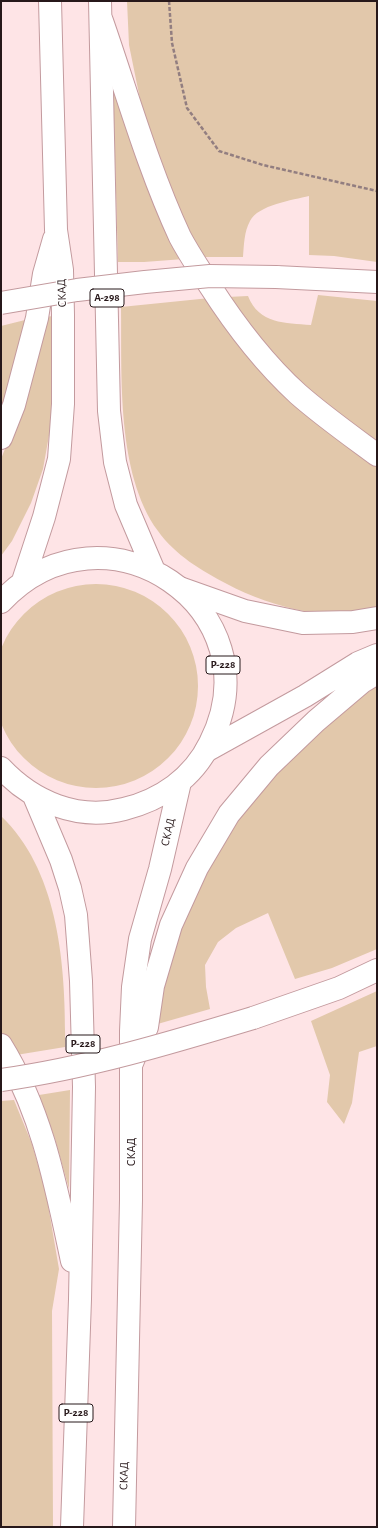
<!DOCTYPE html>
<html>
<head>
<meta charset="utf-8">
<style>
	body { margin:0 }
	#map { position:relative; width:378px; height:1528px; overflow:hidden; background:#fee4e6; font-family:"Alegreya Sans",sans-serif }
	canvas { display:block }
	.frame { position:absolute; inset:0; border:2px solid #27181a; pointer-events:none }
</style>
</head>
<body>
<div id="map">
<canvas width="378" height="1528"></canvas>
<div class="frame"></div>
</div>
<script>
const c = document.querySelector('canvas').getContext('2d');
c.lineJoin = 'round';
function paint(path, color) {
  c.fillStyle = color;
  c.fill(path, 'evenodd');
}
function trace(path, color, width, dash) {
  c.strokeStyle = color;
  c.lineWidth = width;
  c.lineCap = dash ? 'butt' : 'round';
  c.setLineDash(dash || []);
  c.stroke(path);
}
function write(font, color, halo, rows, align = 'center') {
  c.font = font + ' "Alegreya Sans",sans-serif';
  c.lineWidth = 3;
  c.setLineDash([]);
  c.textBaseline = 'middle';
  c.strokeStyle = halo;
  c.fillStyle = color;
  for (const [text, x, y, turn = 0] of rows) {
    c.save();
    c.translate(x, y);
    c.rotate((+turn || 0) * Math.PI / 180);
    c.textAlign = isNaN(turn) ? turn : align;
    if (halo) c.strokeText(text, 0, 0);
    c.fillText(text, 0, 0);
    c.restore();
  }
}
paint(new Path2D(`
	M127,1H377V262L334,256L309,255V196C293,200 258,205 250,221C244,232 244,245 243,257H200L164,175L141,104L129,45Z
	M113,87L184,259L144,262H118Z
	M318,295L377,301V444L305,387L269,351L227,297L248,296C259,324 285,323 311,325Z
	M210,298L377,464V610C355,612 326,614 304,611C280,607 249,596 227,584C202,571 175,555 158,531C116,473 122,375 121,307Z
	M53,316V413L43,469L31,503L12,541L1,556V459L21,408L45,317Z
	M25,320L1,413V326Z
	M-6 686a102 102 0 1 1 204 0a102 102 0 1 1-204 0Z
	M377,684V949L332,968L295,979L268,913L236,928L218,942L205,965L206,987L210,1009L154,1025L179,926L205,869L238,819L273,772L320,727Z
	M1,816C60,872 66,970 65,1047L16,1055L1,1031Z
	M377,991V1046L359,1052L352,1103L344,1124L327,1102L330,1075L311,1021Z
	M70,1090L69,1189L55,1139L39,1095Z
	M14,1100L32,1144L46,1193L59,1269L52,1311L53,1527H1V1101Z`), '#e2c8ab');
const primary = new Path2D(`
	M102,21C127,93 148,168 180,237C189,254 200,270 210,286C235,325 264,363 298,394C323,416 350,435 377,455
	M276,277L377,282
	M180,588L245,611L303,623L353,622L377,618
	M206,751L305,696L358,663L377,655
	M253,1018L339,988L377,970
	M132,1063L147,1027L153,986L171,925L197,868L229,814L269,766L316,721L362,682L377,673`);
const highway = new Path2D(`
	M100,1L109,411L115,462L126,505L154,571
	M1,438L14,405L37,318L44,274L54,239
	M23,581L44,517L59,459L63,404V315L62,270L56,230L50,1
	M1,602C105,491 278,610 210,743C193,778 161,800 124,809C78,821 33,802 1,768
	M34,796L61,860L70,888L76,915L81,981L84,1087L80,1299L72,1527
	M1,1045C42,1111 56,1186 72,1261
	M124,1527L131,1200V1031L133,987L140,939L160,869L180,782`);
trace(primary, '#c39a9e', 24);
trace(highway, '#c39a9e', 24);
trace(new Path2D(`
	M169,1L172,43L187,108L219,151L263,165L377,191`), '#927e80', 2.5, [4, 2]);
trace(primary, '#fff', 22);
trace(highway, '#fff', 22);
const primaryBridge = new Path2D(`
	M1,303L77,290L145,282L210,276L276,277
	M1,1080C87,1068 170,1043 253,1018`);
trace(primaryBridge, '#c39a9e', 24, []);
trace(primaryBridge, '#fff', 22);
for (const [x, y, w] of [
	[107,298,34],
	[223,665,34],
	[83,1044,34],
	[76,1413,34]
]) {
  const box = new Path2D();
  box.roundRect(x - w / 2, y - 9, w, 18, 3);
  c.fillStyle = '#fff';
  c.fill(box);
  trace(box, '#27181a', 1);
}
write('bold 11px', '#27181a', null, [
	["А-298",107,298],
	["Р-228",223,665],
	["Р-228",83,1044],
	["Р-228",76,1413]
]);
write('12px', '#27181a', '#fff', [
	["СКАД",62,293,-92],
	["СКАД",168,832,-77],
	["СКАД",131,1152,-90],
	["СКАД",124,1476,-89]
]);
</script>
</body>
</html>
